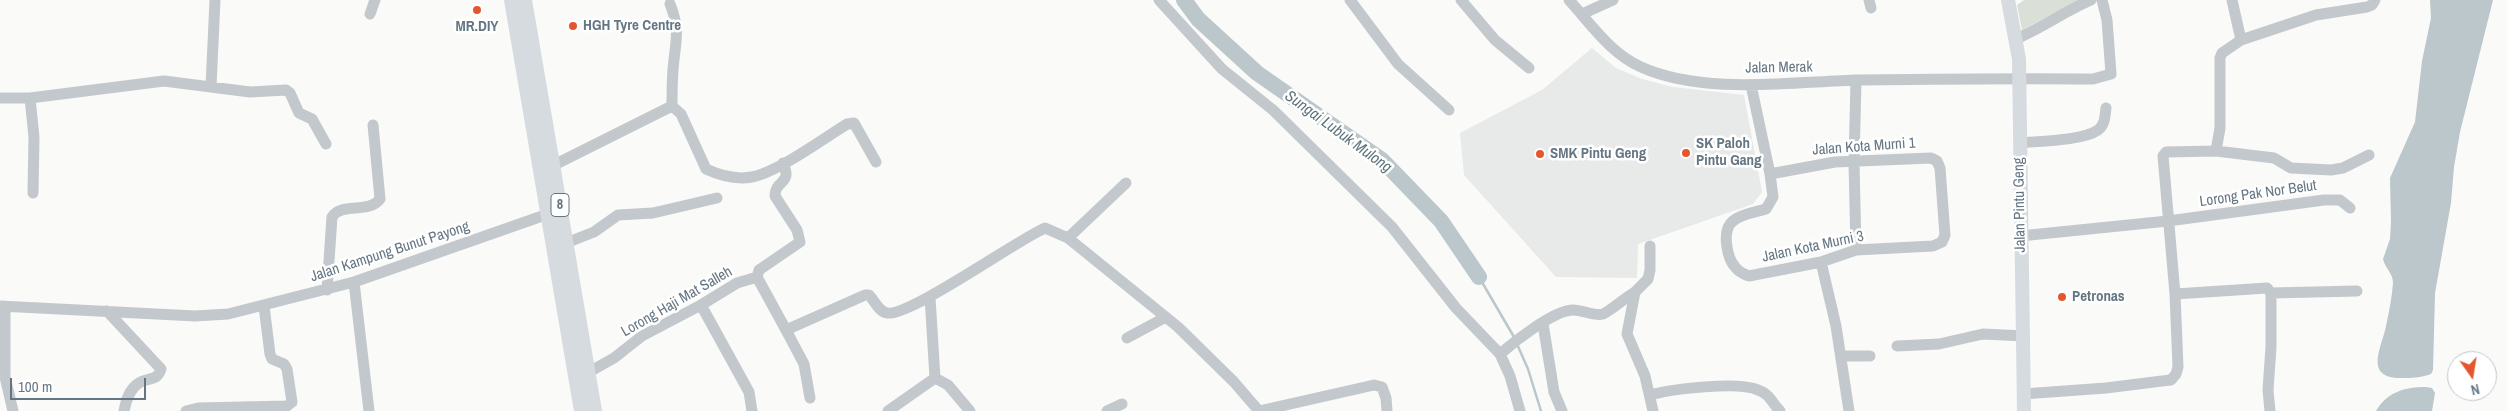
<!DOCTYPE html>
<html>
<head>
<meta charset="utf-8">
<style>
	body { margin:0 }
	#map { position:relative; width:2507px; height:411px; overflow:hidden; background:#fafaf8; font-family:"Archivo Narrow",sans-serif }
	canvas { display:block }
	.north { position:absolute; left:2447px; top:351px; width:50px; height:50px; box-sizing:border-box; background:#fff; border:1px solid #c1c8cd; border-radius:50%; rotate:167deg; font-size:14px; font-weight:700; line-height:20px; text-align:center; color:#657683 }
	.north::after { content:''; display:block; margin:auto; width:18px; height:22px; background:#e4572e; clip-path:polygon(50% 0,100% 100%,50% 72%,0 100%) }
	.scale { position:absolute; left:10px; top:378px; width:136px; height:22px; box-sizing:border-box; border:2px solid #657683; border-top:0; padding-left:6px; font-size:15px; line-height:18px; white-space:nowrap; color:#657683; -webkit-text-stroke:4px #fff; paint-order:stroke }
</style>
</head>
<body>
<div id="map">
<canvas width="2507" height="411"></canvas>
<div class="north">N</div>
<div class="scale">100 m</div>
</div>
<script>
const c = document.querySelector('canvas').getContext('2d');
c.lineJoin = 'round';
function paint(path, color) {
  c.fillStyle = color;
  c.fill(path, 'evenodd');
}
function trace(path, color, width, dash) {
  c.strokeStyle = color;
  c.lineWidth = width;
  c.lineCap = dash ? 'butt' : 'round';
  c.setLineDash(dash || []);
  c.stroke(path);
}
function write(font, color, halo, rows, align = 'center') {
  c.font = font + ' "Archivo Narrow",sans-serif';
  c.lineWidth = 5;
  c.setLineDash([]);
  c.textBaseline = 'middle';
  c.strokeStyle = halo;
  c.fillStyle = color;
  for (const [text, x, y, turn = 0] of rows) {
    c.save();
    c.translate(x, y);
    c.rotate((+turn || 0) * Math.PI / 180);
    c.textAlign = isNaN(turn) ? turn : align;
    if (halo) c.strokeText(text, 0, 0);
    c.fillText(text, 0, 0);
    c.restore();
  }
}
paint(new Path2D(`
	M1592,48L1616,68L1642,79L1673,87L1744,95L1762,192L1753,204L1638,244L1637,278L1556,277L1464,175L1460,133L1542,90Z`), '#e8e9e9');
paint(new Path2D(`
	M2024,0H2079L2022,30L2017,5Z`), '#dadfd7');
paint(new Path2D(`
	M2430,0H2493L2460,132L2454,167L2451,203L2435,293L2433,370L2431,374C2421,378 2411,378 2401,378C2363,378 2382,347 2386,326C2389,312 2392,297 2393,283C2393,273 2385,268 2383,259L2390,239L2391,222L2390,178L2415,122L2422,61L2431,18Z
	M2426,387L2432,388L2435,393L2432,411H2376C2387,392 2405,387 2426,387Z`), '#bbc7cb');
trace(new Path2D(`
	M1479,277L1514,337
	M1517,344L1528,369L1541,411`), '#bbc7cb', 2.5);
trace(new Path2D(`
	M1184,0L1198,19L1257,73L1382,160L1441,221L1479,277`), '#bbc7cb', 16);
trace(new Path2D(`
	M1159,0L1222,69L1273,110L1392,227L1456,308L1500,354L1510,376L1520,411
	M1350,0L1398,64L1449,110
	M1461,0L1495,40L1529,68
	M1569,0C1591,24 1610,53 1641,67C1703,95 1791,82 1858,80C1937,79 2015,78 2093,79L2111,74L2107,20L2102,0
	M1869,0L1871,8
	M670,4C681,31 675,43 673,70C672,82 672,94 672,106
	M370,14L375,0
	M1582,14L1613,0
	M2016,39C2042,28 2065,11 2091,0
	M2241,40L2316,15L2367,7L2372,5L2375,0
	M1856,80L1854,163L1856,250
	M1751,85L1770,174L1773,197L1766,209C1756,212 1741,214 1733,221C1721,230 1727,259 1736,268C1740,273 1744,274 1749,276L1821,262L1856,250L1933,246L1942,242L1945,235L1940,168L1937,161L1931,158L1835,162L1770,174
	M211,87L215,0
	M0,98H30L164,81L250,92L286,90L290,93L299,113L312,119L326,144
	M30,98L34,137L33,193
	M2019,143C2039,141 2082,141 2098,130C2105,125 2105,116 2106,108
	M2216,151L2220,128V58L2222,53L2241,40L2232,0
	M783,163C793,185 775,179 775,196L797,230L800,242L759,270L757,277L786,330L865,295H869C875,301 878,311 887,313C909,317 1017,240 1045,228L1068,238L1126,183
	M554,165L672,106L681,114L706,169C721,176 735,180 752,177C778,172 823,139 847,124L854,123L876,162
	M2020,236L2168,221L2324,200H2340L2350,208
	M1068,238L1178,327L1234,382L1259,411
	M566,243L594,232L618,215L653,213L717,198
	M1650,246V270L1648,279L1635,292L1627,334L1645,376L1653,411
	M1821,262L1836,326L1849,411
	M354,282L369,411
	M327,290L332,217C341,202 369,214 380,199L373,125
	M2271,293L2357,291
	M2175,294L2267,288L2271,293V347L2268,390L2270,411
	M930,297L935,378
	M701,305L749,392L752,411
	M0,306L195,316L228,314L354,282L548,214
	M5,306V377L13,411
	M107,311L161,369C157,382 148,377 139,383C129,389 126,401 124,411
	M1543,324L1554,392L1562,411
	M786,330L804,364L810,398
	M1127,338L1166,317
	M1897,346L1939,344L1983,334L2024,336
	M1500,354C1515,341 1553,311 1572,310C1582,309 1593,317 1603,314C1609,312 1626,297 1635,292
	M1841,356H1870
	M589,372L614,358L642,336L701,305L737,283L757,277
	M935,378L948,385L970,411
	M2023,394L2106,388L2162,381L2171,380L2176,374L2178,367L2175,294L2163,156L2166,152L2216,151L2274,158L2291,168L2331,170L2343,168L2369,155
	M1650,395C1671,389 1739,381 1758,390C1770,394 1772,403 1780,411
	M186,411L198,408L287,406L292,402L287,369L284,364L272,359L270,354L264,306
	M888,411L935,378
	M1107,411L1122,404
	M1259,411L1374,385L1382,387L1386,398L1387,411`), '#c3c8cc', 11);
trace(new Path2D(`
	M511,0L581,411
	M525,0L595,411
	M2008,0L2019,59L2024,411`), '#d6dbdf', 14);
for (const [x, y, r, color] of [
	[477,10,5,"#e4572e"],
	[573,26,5,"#e4572e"],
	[1686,153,5,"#e4572e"],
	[1540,154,5,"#e4572e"],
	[2062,297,5,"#e4572e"]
]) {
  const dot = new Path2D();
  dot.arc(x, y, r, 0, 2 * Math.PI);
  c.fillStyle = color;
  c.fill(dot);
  trace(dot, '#fff', 2);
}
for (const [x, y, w] of [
	[560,205,18]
]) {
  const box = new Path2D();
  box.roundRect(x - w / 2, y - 11.5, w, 23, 4);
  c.fillStyle = '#fff';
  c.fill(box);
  trace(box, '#657683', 1);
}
write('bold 14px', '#657683', null, [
	["8",560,205]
]);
write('bold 15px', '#657683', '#fff', [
	["HGH Tyre Centre",583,26],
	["MR.DIY",477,27,"center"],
	["SK Paloh",1696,144],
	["Pintu Gang",1696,161],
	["SMK Pintu Geng",1550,154],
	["Petronas",2072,297]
], 'left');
write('15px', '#657683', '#fff', [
	["Jalan Merak",1779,68,-1],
	["Jalan Kota Murni 1",1864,147,-4],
	["Lorong Pak Nor Belut",2258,194,-8],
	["Jalan Pintu Geng",2020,205,-91],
	["Jalan Kota Murni 3",1813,247,-12],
	["Jalan Kampung Bunut Payong",390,252,-18],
	["Lorong Haji Mat Salleh",677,302,-30]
]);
write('italic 16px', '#60757c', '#fff', [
	["Sungai Lubuk Mulong",1338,132,36]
]);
</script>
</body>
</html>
